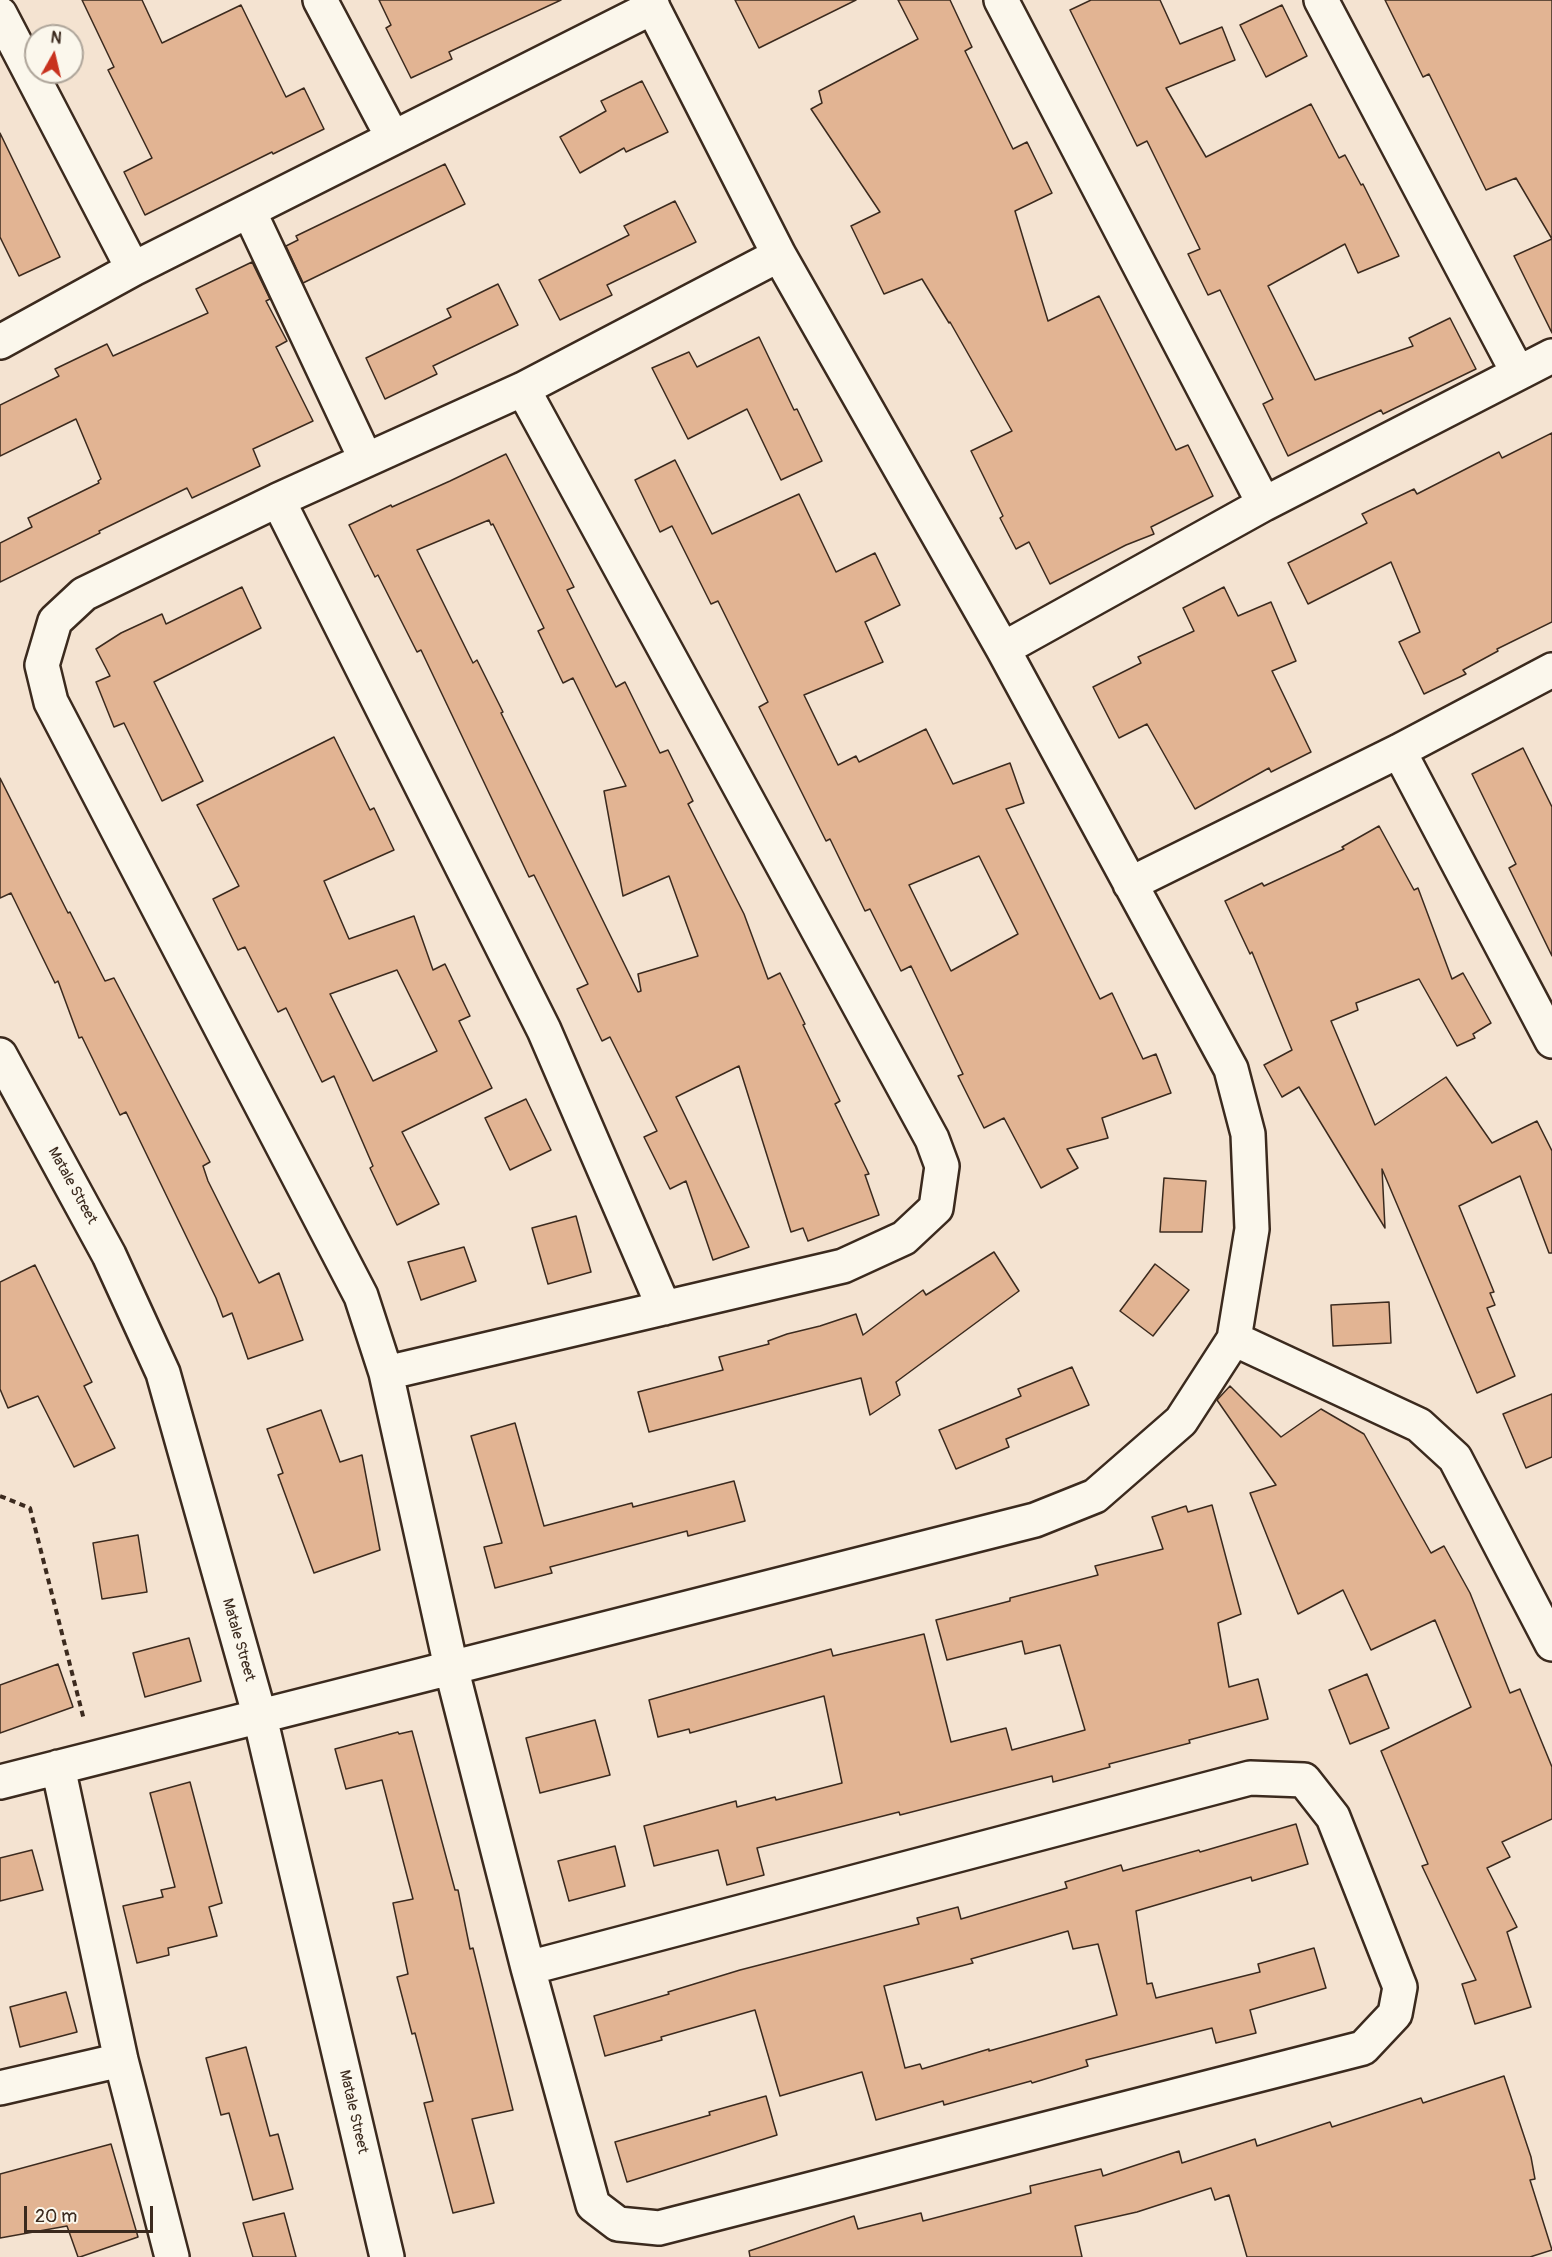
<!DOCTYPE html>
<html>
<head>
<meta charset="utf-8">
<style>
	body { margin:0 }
	#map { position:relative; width:1552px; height:2257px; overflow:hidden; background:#f4e3d1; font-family:Pangolin,sans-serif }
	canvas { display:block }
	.north { position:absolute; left:24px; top:24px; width:60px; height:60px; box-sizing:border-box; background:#fbf7ec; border:2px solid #aea59a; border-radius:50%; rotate:8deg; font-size:16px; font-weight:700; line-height:24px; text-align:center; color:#3b2a1e }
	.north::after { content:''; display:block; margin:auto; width:21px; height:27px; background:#c8321e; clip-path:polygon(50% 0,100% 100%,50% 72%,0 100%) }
	.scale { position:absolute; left:24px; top:2206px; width:129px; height:27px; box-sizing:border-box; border:3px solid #3b2a1e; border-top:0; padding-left:8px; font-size:18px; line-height:21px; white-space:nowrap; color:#3b2a1e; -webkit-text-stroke:4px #fbf7ec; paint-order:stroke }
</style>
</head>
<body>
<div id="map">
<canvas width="1552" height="2257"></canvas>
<div class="north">N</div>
<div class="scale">20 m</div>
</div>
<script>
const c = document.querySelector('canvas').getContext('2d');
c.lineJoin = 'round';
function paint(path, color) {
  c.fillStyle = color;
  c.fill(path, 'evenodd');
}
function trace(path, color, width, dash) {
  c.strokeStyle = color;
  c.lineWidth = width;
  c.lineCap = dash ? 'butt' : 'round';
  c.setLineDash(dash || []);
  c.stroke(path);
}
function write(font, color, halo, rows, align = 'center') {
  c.font = font + ' Pangolin,sans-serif';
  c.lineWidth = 4.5;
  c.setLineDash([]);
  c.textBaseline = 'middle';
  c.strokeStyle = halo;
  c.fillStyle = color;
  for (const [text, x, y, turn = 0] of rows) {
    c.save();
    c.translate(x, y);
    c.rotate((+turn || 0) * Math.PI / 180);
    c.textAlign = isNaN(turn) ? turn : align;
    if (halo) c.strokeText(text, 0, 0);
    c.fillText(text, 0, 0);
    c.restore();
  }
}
const building = new Path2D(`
	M82,0H142L162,43L241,5L286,97L304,88L324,129L273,154L272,152L145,215L124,172L152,158L108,70L114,67Z
	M379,0H561L449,52L452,59L411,78L386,28L391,25Z
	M735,0H856L759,48Z
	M898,0H950L972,47L965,51L1013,149L1027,142L1052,193L1015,211L1048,321L1099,296L1176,450L1188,445L1213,496L1151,527L1154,534L1126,545L1050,584L1029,542L1016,549L1000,518L1003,516L971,451L1012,431L950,322L949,323L922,279L884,294L851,226L880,212L811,109L822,103L819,91L918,39Z
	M1091,0H1160L1180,44L1222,27L1235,60L1166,88L1206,157L1311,104L1339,158L1345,155L1361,185L1363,184L1399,256L1358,273L1345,244L1268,286L1315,380L1413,346L1409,338L1450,318L1476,369L1383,414L1381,410L1288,456L1263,404L1273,399L1220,290L1208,295L1188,254L1200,249L1147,141L1137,146L1070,10Z
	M1385,0H1552V333L1514,256L1552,239L1516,178L1486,190L1429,74L1423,77Z
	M1282,5L1307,56L1266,77L1240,25Z
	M642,81L668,132L626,152L624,148L580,173L560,137L606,111L601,101Z
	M0,133L60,257L19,276L0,237Z
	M445,164L465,204L303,283L286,246L298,240L296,236Z
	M675,201L696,242L607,285L612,295L560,320L539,280L629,235L624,226Z
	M252,262L270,299L266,301L287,341L276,347L313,421L253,449L260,466L192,498L187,488L99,531L100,533L0,582V543L32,527L28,518L99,483L98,481L101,479L76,419L0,456V405L59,376L55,369L107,344L113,356L208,313L196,289Z
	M498,284L518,325L433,366L437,374L385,399L366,358L451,317L447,309Z
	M759,337L794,410L797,409L822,461L781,480L747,409L688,439L652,368L689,352L697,367Z
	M1552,433V622L1497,649L1498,651L1463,670L1466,674L1424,694L1399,642L1420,632L1391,562L1308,604L1288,563L1367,523L1362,514L1414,489L1417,494L1499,452L1502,458Z
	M506,454L574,587L567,590L616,687L625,682L660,753L668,750L693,801L688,804L744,914L768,979L780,973L805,1024L803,1025L840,1101L835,1104L869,1174L865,1175L879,1215L808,1241L803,1228L791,1232L739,1066L676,1097L749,1247L713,1260L686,1181L670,1189L644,1137L657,1131L610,1037L602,1041L577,989L588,984L534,875L529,877L421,650L417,652L378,575L375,577L349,525L391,505L392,507L450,481ZM489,520L491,525L493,524L544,628L538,631L563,683L573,678L626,786L604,791L623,896L669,876L698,956L638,974L641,991L638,992L501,713L503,712L477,660L473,663L417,550Z
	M675,460L712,534L799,494L836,572L875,553L900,605L865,622L883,662L804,695L838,765L856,756L859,762L926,729L953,784L1010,763L1024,803L1006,809L1100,999L1112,993L1143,1059L1156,1054L1171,1093L1102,1118L1108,1138L1067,1149L1078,1168L1041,1188L1004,1118L984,1128L958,1076L963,1074L911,966L901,971L870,909L865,911L830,839L826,841L759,707L768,702L718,601L711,604L672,526L660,532L635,480ZM979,856L1018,934L951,971L909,885Z
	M242,587L261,628L154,682L203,781L162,801L124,723L114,727L96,682L110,676L96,649L121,633L162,614L166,624Z
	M1224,587L1238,616L1271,602L1296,661L1272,671L1311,752L1271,772L1269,768L1195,809L1147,724L1119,738L1093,687L1141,663L1138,657L1194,631L1183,608Z
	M334,737L370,810L374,808L394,850L324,881L349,939L414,916L433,970L445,964L470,1016L459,1021L492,1088L402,1132L439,1204L397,1225L370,1168L373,1166L334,1076L322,1082L286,1008L278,1012L245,947L238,950L213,899L239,886L197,805ZM397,970L437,1051L373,1081L330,994Z
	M1523,748L1552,807V956L1509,868L1516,864L1472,774Z
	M0,778L68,913L70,912L105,981L114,978L210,1162L203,1166L208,1181L259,1283L279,1273L303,1340L248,1359L232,1313L223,1317L216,1298L126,1112L120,1115L82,1037L79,1038L58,981L55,983L11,893L0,898Z
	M1379,826L1414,890L1418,888L1452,979L1463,973L1491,1023L1473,1034L1475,1038L1457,1046L1419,979L1356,1003L1358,1010L1331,1021L1375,1125L1446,1077L1492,1143L1537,1121L1552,1151V1253H1549L1520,1176L1459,1206L1494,1292L1490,1293L1495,1305L1487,1308L1515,1376L1477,1393L1382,1169L1385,1228L1299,1087L1282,1097L1264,1065L1292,1050L1252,952L1250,954L1225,901L1262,883L1264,886L1344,849L1342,847Z
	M526,1099L551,1150L510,1170L485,1118Z
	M1164,1178L1206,1181L1202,1232H1160Z
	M576,1216L591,1272L548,1284L532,1228Z
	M464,1247L476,1281L421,1300L408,1262Z
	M994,1252L1019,1291L896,1382L900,1395L870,1415L861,1378L649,1432L638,1392L723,1370L719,1357L769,1344L768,1341L787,1334L820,1326L856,1314L863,1335L923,1290L926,1295Z
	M1155,1264L1189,1290L1153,1336L1120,1311Z
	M35,1265L92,1382L84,1386L115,1448L74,1467L38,1396L8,1408L0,1389V1282Z
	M1389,1302L1391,1343L1333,1346L1331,1305Z
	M1072,1367L1089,1405L1006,1439L1009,1447L956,1469L939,1430L1021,1396L1018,1389Z
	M1230,1386L1281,1437L1321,1409L1364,1434L1431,1553L1444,1546L1470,1593L1510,1693L1520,1689L1552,1767V1819L1502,1842L1510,1857L1487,1868L1517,1927L1507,1932L1531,2007L1475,2024L1462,1984L1476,1980L1422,1866L1428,1864L1381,1751L1471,1707L1435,1620L1371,1650L1343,1590L1298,1614L1250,1493L1276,1485L1217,1400Z
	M1552,1394V1457L1526,1468L1503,1414Z
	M321,1410L340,1462L362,1455L380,1550L314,1573L278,1475L283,1473L267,1429Z
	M515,1423L544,1526L632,1503L633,1507L734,1481L745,1521L688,1536L687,1531L550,1567L552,1573L495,1588L484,1547L502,1543L471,1436Z
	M1212,1505L1241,1614L1218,1623L1229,1687L1258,1679L1268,1719L1189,1740L1190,1743L1109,1764L1110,1767L1053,1782L1052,1776L900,1815L899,1812L757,1848L764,1875L727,1885L718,1850L654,1866L644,1826L736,1801L737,1807L775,1797L776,1800L842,1783L824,1696L690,1733L689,1729L658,1737L649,1700L831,1649L833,1656L924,1634L951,1742L1006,1728L1012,1750L1085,1730L1060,1645L1025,1654L1022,1641L947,1660L936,1620L1010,1601V1598L1098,1575L1095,1566L1163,1549L1152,1517L1186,1506L1188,1512Z
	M138,1535L147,1592L102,1599L93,1543Z
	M189,1638L201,1681L145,1697L133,1653Z
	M58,1664L73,1707L0,1733V1685Z
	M1367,1674L1389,1728L1350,1744L1329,1690Z
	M595,1720L610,1775L540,1793L526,1738Z
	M412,1731L455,1890H458L470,1949L473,1948L513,2110L472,2119L494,2203L453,2213L424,2103L433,2101L415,2033L412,2034L397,1977L408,1974L393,1903L413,1899L382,1780L346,1789L335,1749L398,1732L399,1734Z
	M190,1782L222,1903L209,1907L217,1936L168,1948L169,1955L137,1963L123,1906L163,1897L161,1890L175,1887L150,1793Z
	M1296,1824L1308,1864L1252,1881L1251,1877L1136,1911L1147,1984L1152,1983L1156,1998L1260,1972L1258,1964L1314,1948L1326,1988L1250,2010L1256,2033L1216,2043L1212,2028L1086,2060L1088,2066L1032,2083L1031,2081L944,2105L943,2101L876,2120L862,2072L780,2096L755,2010L661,2037L662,2040L605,2056L594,2016L669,1994L668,1992L740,1970L919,1924L917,1918L958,1907L961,1919L1067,1888L1065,1882L1121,1865L1123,1871L1199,1850L1200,1852ZM1068,1931L1073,1949L1098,1944L1117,2015L989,2051V2049L922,2069L920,2064L905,2068L884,1986L973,1963L971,1959Z
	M615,1846L625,1886L569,1901L558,1861Z
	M32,1850L43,1890L0,1901V1858Z
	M66,1992L77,2032L20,2047L10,2007Z
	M246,2047L270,2136L278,2134L293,2189L253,2200L229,2113L221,2115L206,2058Z
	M1504,2076L1531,2157L1535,2179L1530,2180L1552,2250L1530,2257H1247L1229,2195L1215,2200L1211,2188L1137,2212L1075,2226L1082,2257H750L749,2251L854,2216L858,2229L921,2213L923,2221L1031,2193L1030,2186L1101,2169L1103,2176L1179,2151L1182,2163L1255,2139L1257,2146L1330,2122L1332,2127L1421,2098L1423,2103Z
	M766,2096L777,2135L627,2182L615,2142L710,2115L709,2112Z
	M111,2144L138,2237L80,2257H78L67,2226L0,2238V2174Z
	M284,2213L296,2257H253L243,2223Z`);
paint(building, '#e2b493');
trace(building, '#3b2a1e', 1.5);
const minor = new Path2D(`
	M320,0L393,138
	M1001,0L1264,504
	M1321,0L1518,373
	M0,14L133,269
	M249,211L366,460
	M0,342L133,269L653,7
	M278,500L544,1030L664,1308
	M1003,649L1264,504L1552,356
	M1399,751L1552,1041
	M1130,884L1399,751L1552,670
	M0,1055L109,1255L163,1373L260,1717L387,2257
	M1234,1339L1419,1425L1455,1458L1552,1644
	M386,1373L843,1266L904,1238L936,1208L942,1166L932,1139L523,389
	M58,1767L121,2060L172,2257
	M0,1782L1035,1520L1095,1496L1181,1421L1234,1339L1252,1229L1248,1134L1231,1069L1003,649L779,255L649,0
	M528,1968L1250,1778L1304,1780L1333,1817L1400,1987L1395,2014L1363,2048L659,2228L618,2224L593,2205L528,1968L451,1667L386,1373L361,1296L51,702L42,665L55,621L84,594L278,500L523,389L779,255
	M0,2088L121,2060`);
trace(minor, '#3b2a1e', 38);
trace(new Path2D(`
	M0,1496L30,1508L84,1720`), '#3b2a1e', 4, [6, 4.5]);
trace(minor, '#fbf7ec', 33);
write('15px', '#3b2a1e', '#fbf7ec', [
	["Matale Street",72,1186,61],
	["Matale Street",238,1640,74],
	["Matale Street",353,2112,77]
]);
</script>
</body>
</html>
